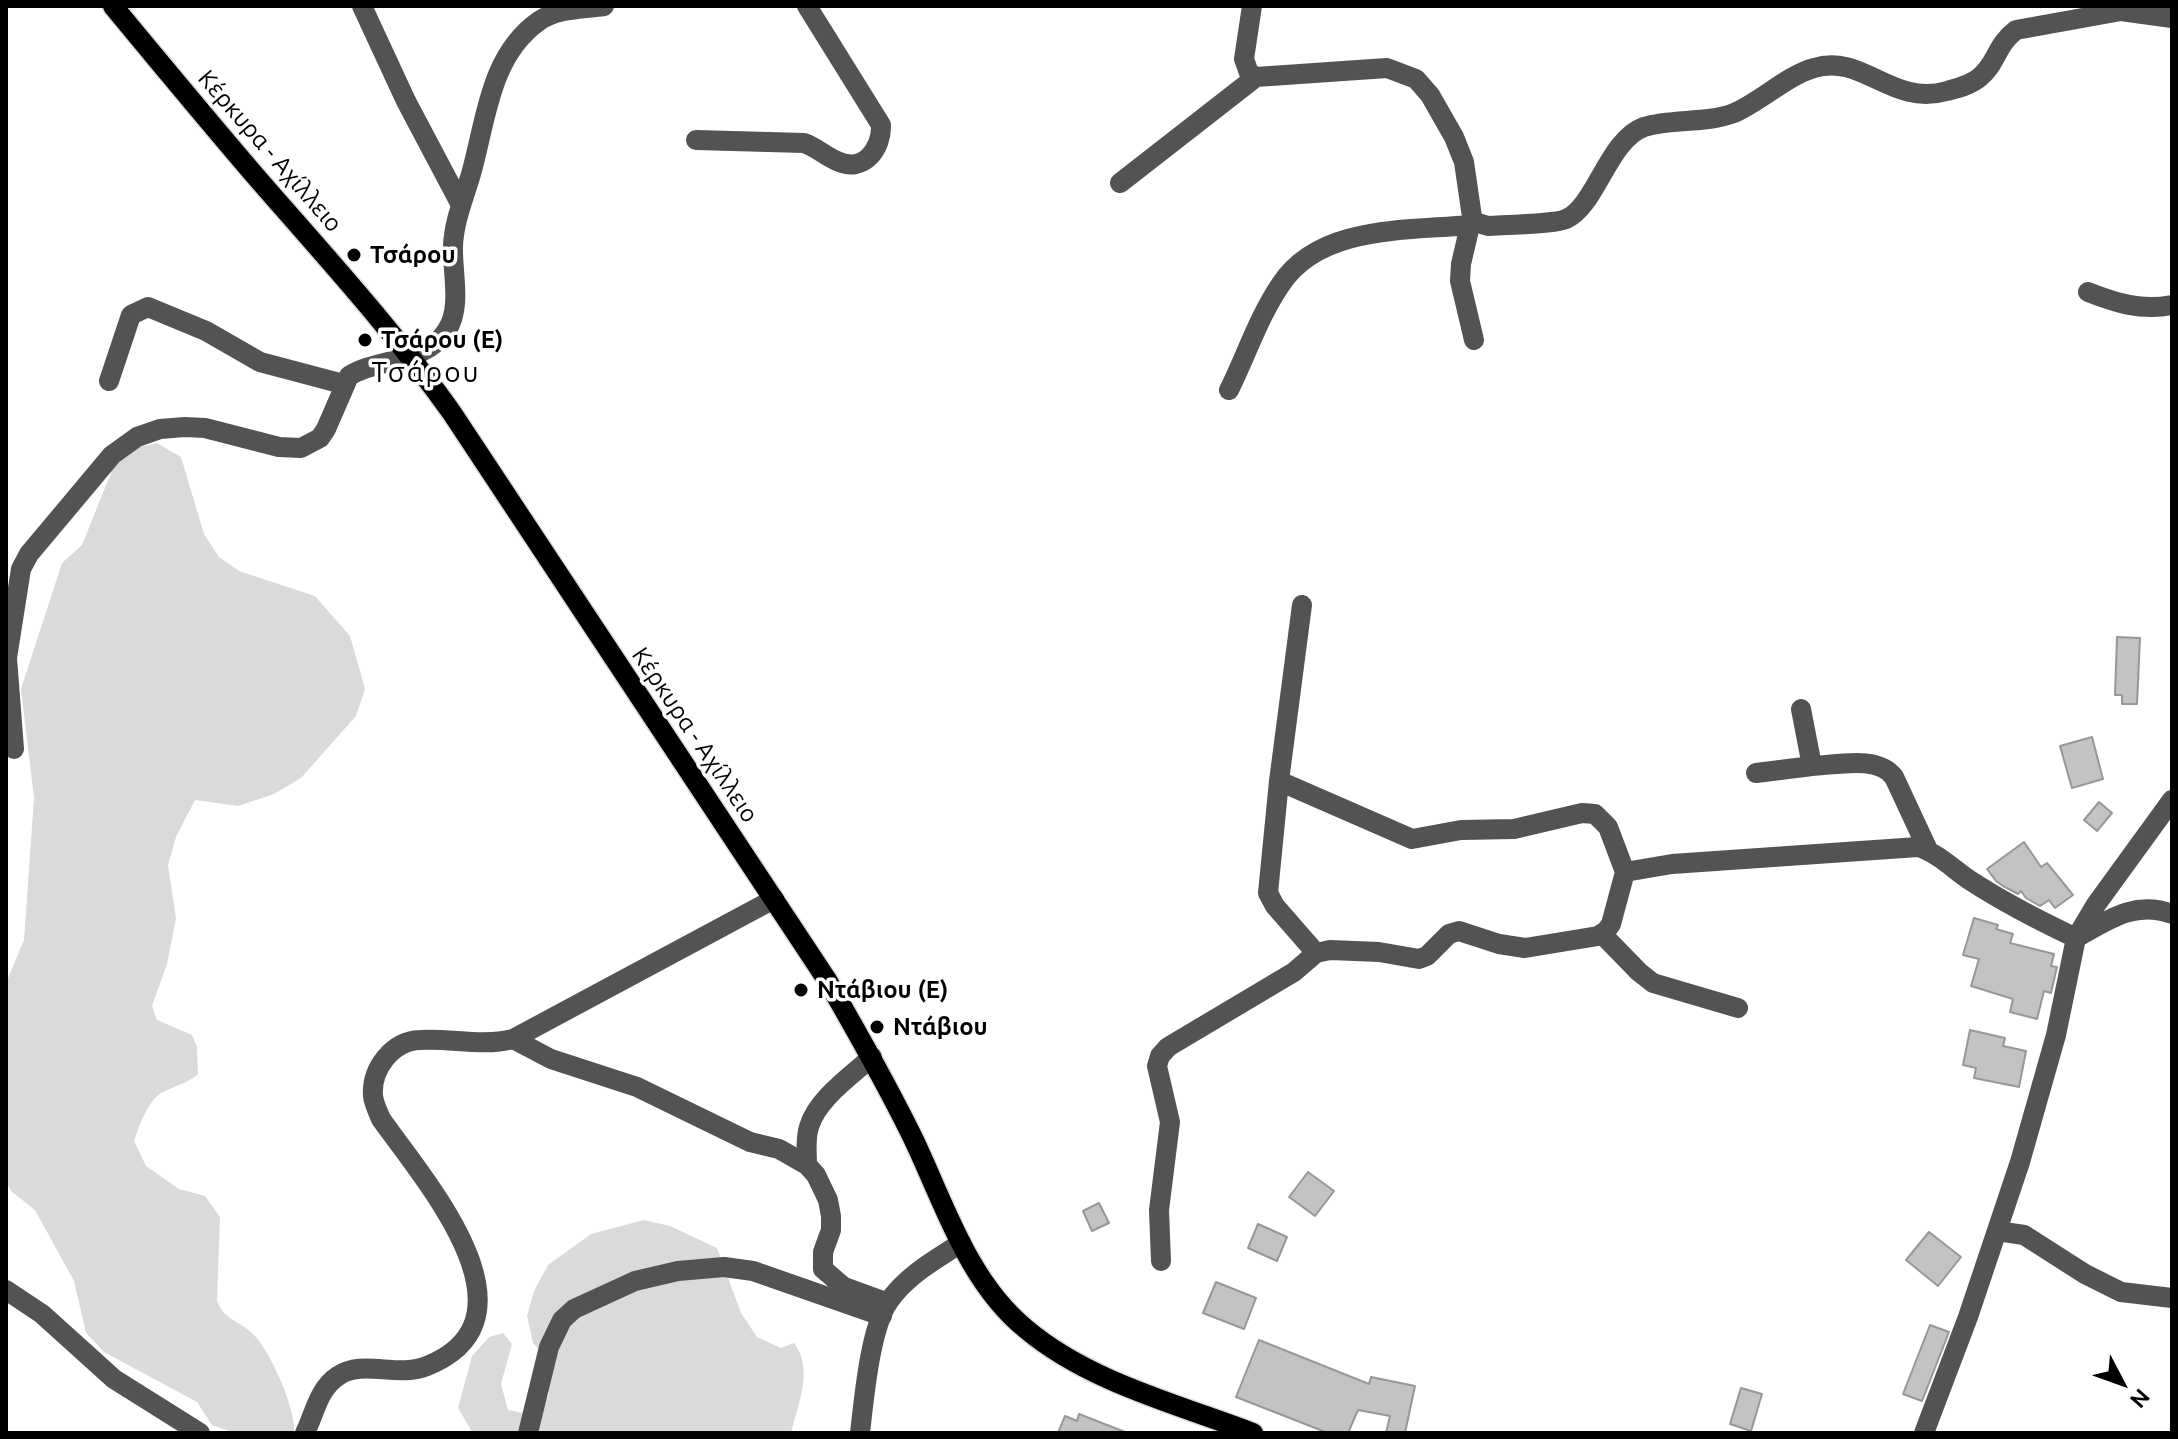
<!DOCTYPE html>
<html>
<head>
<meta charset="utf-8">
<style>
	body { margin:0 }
	#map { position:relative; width:2178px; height:1439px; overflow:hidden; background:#fff; font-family:Ubuntu,sans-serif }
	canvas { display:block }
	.frame { position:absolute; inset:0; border:8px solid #000; pointer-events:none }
	.north { position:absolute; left:2082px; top:1343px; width:80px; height:80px; -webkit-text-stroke:6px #fff; paint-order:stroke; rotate:131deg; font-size:22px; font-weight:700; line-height:32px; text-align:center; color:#000 }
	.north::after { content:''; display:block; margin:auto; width:28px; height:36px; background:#000; clip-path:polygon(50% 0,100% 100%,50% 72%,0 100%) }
</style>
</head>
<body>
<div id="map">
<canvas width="2178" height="1439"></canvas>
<div class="frame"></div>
<div class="north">N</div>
</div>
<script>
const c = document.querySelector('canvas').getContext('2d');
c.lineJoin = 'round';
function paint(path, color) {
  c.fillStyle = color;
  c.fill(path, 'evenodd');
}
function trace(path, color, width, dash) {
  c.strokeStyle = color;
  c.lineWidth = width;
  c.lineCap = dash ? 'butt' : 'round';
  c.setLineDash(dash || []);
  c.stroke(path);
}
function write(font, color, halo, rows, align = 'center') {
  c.font = font + ' Ubuntu,sans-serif';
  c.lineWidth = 7;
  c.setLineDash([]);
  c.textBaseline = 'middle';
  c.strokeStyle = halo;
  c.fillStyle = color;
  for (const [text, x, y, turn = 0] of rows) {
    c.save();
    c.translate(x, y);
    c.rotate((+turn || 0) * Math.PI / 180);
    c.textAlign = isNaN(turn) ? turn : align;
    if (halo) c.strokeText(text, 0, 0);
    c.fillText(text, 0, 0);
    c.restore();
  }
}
paint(new Path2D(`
	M157,443L181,457L204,534L219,557L239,571L315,596L350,636L365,689L356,716L301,778L274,794L238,806L195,800L176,837L168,865L176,918L167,964L152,1006L157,1020L192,1035L197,1047L198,1074C187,1084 176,1085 163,1092C147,1101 140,1125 134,1141L146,1166L179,1189L205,1196L220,1217L217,1301C225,1321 239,1320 253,1334C270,1350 297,1411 294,1433H235L212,1425L197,1402L104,1352L86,1333L74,1281L35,1210L11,1191L6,1181V983L24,940L34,798L21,689L62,563L82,545L113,468L131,449Z
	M644,1220L670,1226L717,1248L741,1313L757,1337L781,1348L794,1343C814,1369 798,1404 791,1433H468L471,1430L458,1408L472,1356L489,1337L503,1333L512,1344L501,1384L508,1410L533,1415L544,1407L549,1394L542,1353L533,1343L527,1316L534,1291L548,1265L591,1234Z`), '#dadada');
const building = new Path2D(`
	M2117,637L2140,638L2137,704H2122V695H2115Z
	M2092,737L2103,779L2072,788L2060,746Z
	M2099,802L2112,813L2097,831L2084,820Z
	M2024,842L2041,867L2047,863L2073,895L2055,908L2049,900L2040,906L2026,898L2021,891L2018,894L2003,886L1996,881L1987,869Z
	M1974,918L1998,925L1996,929L2013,934L2010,943L2054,954L2051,966L2057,967L2051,993L2044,991L2037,1019L2010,1012L2013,999L1971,986L1979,959L1963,955Z
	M1970,1030L2005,1038L2003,1046L2026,1051L2019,1087L1974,1078L1976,1068L1963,1065Z
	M1308,1172L1334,1191L1315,1216L1289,1197Z
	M1099,1203L1109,1223L1092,1231L1083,1211Z
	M1258,1224L1287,1237L1277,1261L1248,1248Z
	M1929,1232L1961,1257L1938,1286L1906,1260Z
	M1216,1282L1256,1298L1244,1329L1203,1313Z
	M1930,1325L1949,1332L1922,1401L1903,1394Z
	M1259,1340L1369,1384L1371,1377L1415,1386L1405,1433H1386L1390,1416L1358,1410L1348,1433H1328L1236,1397Z
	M1741,1388L1762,1394L1751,1431L1730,1424Z
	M1079,1414L1125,1432V1433H1058L1065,1416L1077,1421Z`);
paint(building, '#c3c3c3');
trace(building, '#979797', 2);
const major = new Path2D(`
	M113,6C161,64 209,122 258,179C325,256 393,330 452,413L827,980C857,1032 886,1083 912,1136C944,1202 967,1281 1026,1329C1089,1382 1177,1404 1253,1433`);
trace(major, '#dbdbdb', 23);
trace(new Path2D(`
	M362,6L406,101L461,205
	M1252,6L1244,59L1249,73L1256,77L1387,68L1416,79L1430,95L1454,137L1464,162L1472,217L1475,222L1488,226C1503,225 1556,224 1566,219C1596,206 1608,140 1644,127C1673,118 1705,124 1734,113C1760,102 1788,75 1814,68C1863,53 1891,107 1947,91C1958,88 1971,85 1980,77C1997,63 1996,45 2016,30L2121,11L2172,18
	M696,140L804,143C816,147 825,156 837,161C864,174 882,148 881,125L807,6
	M1120,183L1256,77
	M1472,217L1461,264L1460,281L1474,340
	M2088,292C2116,303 2141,311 2172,305
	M109,381L131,315L148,307L206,331L260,362L343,384
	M1229,390C1246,356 1259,316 1281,284C1320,225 1407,231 1470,225
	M1801,709L1812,766C1837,765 1878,755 1894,777L1928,850
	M14,749L7,658L21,569L29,554L112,455L137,437L160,429L185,427L205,428L279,447L301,448L320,438L326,429L349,376C379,357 426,364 447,330C462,307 452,272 453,246C454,221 464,198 471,174C486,122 489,56 539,21C557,8 583,9 604,6
	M1756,773L1812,766
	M1279,781L1302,605
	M1602,934L1639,972L1653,983L1738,1008
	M1316,953L1275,906L1268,893L1279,781L1412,839L1461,830L1514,829L1582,813L1595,814L1608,827L1625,872
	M513,1039L551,1059L637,1087L750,1142L779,1149L807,1165L816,1175L828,1200L831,1216V1230L823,1252V1269L844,1287L888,1303
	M807,1165C807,1152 805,1139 809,1127C817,1099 851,1076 872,1057
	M1997,1231L2024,1235L2085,1274L2121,1292L2172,1298
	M1161,1261L1159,1210L1170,1122L1157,1066L1160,1056L1168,1047L1294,972L1316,953L1330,950L1379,952L1419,959L1427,956L1449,934L1459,931L1499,944L1525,948L1598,936L1606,931L1611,924L1625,872L1672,864L1918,847C1938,853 1954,870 1971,881C2005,903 2040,921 2076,938C2108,920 2135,900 2172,914
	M6,1290L42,1314L114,1379L200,1433
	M305,1433C315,1413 318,1389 338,1376C362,1359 398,1378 427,1366C546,1318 424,1180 381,1119C378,1112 374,1104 373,1096C371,1069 392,1041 420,1040C452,1038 481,1047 513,1039L774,899
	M528,1433L549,1347L562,1320L574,1309L635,1281L678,1271L724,1267L753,1271L882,1316
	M860,1433C864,1399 870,1328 889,1301C907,1275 935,1260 961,1243
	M1924,1433L1968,1317L2020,1162L2056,1035L2076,938L2095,906L2172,800`), '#535353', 20);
trace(major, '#000', 20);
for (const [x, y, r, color] of [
	[354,255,8,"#000"],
	[365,340,8,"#000"],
	[801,990,8,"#000"],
	[877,1027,8,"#000"]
]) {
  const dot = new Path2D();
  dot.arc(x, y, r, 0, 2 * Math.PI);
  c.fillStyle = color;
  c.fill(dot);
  trace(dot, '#fff', 3);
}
write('24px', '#000', '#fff', [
	["Κέρκυρα - Αχίλλειο",270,151,49],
	["Κέρκυρα - Αχίλλειο",695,735,56]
]);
write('bold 24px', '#000', '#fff', [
	["Τσάρου",370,255],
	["Τσάρου (E)",381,340],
	["Ντάβιου (E)",817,990],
	["Ντάβιου",893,1027]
], 'left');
c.letterSpacing = '2px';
write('28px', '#000', '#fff', [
	["Τσάρου",426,373]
]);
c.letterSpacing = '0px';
</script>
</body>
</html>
